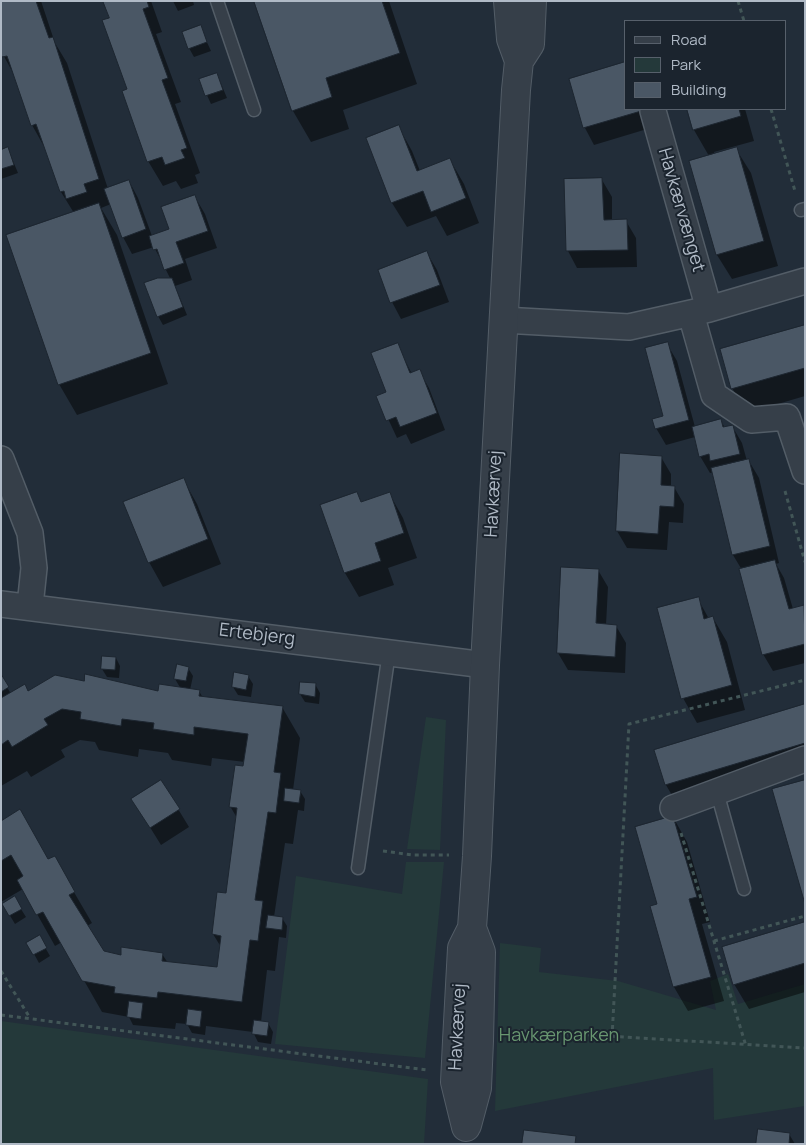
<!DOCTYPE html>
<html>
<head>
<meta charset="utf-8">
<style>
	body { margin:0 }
	#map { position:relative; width:806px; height:1145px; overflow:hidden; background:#222d39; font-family:Manrope,sans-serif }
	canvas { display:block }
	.frame { position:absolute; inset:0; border:2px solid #b0bac6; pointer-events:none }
	.legend { position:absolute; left:624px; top:20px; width:162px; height:90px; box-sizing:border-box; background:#1b242e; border:1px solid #57606b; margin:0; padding:6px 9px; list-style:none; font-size:15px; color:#b0bac6 }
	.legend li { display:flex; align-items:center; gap:10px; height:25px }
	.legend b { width:25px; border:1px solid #57606b }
</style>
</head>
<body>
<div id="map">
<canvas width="806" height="1145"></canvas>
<div class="frame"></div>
<ul class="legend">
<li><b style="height:6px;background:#363f49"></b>Road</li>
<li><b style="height:14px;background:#24393a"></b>Park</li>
<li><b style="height:14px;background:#4a5765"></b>Building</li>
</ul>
</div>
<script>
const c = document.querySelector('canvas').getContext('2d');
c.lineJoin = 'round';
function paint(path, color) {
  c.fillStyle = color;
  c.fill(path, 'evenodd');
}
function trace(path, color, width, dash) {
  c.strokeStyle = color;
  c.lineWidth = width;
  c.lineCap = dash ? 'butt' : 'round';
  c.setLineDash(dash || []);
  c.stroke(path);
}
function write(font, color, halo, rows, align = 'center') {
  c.font = font + ' Manrope,sans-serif';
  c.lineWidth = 4;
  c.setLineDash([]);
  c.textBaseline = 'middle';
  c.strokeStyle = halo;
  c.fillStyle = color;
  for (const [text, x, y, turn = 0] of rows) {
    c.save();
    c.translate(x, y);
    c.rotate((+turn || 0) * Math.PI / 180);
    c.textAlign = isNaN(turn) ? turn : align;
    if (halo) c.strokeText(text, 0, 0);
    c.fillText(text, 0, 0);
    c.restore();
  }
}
paint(new Path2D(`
	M426,717L446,720L440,850L407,849Z
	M406,862H444L425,1058L275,1044L296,876L402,894Z
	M500,943L541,948L539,972L618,981L716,1010L710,981L728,974L738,1004L805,984V1106L714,1120L713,1068L495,1111Z
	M1,1021L428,1079L424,1144H1Z`), '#24393a');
paint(new Path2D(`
	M1,1H41L55,43L67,63L108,189L129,181L138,198L152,236L171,230L195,197L205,214L217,248L185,259L192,280L175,286L187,315L163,325L158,316L171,280L164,266L154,247L132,254L123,237L111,204L101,208L117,235L168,384L77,415L59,384L74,213L61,192L46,150L32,125L17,80L1,51Z
	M104,1H151L162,32L156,34L181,102L175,104L200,173L195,175L198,183L181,189L176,181L163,186L148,161Z
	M173,1H193L194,5L178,11Z
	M255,1H389L417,84L343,110L349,129L311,142L293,111Z
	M200,27L211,51L194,57L189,48Z
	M217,74L227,98L211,104L200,80Z
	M570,80L625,109H663L667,123L594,145L585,128Z
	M688,109H745L754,141L714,152L715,155L736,149L751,173L778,266L732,279L717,255L691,162L709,156L694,130Z
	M398,126L412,151L420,171L450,160L464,184L479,223L447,236L436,216L407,227L392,203L367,138Z
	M8,149L18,173L1,179V151Z
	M602,180L612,197V221H626L636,238L637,267L577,268L568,251L566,181Z
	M427,253L437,270L449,302L401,319L392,302L379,270Z
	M805,326V396L747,413L732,388Z
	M667,344L677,361L695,427L721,421L725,428L732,426L742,443L747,461H749L759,478L779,563L776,564L784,578L793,609L805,608V663L773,671L763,654L742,570L733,555L714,472L710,473L700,456L695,437L666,445L656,428L664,417Z
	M397,345L412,374L419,371L429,388L445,430L411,444L406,434L397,438L378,397L388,393Z
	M661,457L671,474V487H674L684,504L683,523L669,522L667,550L627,548L617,531Z
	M183,479L197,504L221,564L163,587L149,562Z
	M389,493L403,518L417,558L388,568L394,585L359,597L345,573L362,503Z
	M598,570L608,587L606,625L616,626L626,643L625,673L568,670L558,653Z
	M698,599L709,619L713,618L727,642L745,710L697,723L683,698Z
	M116,658L120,666L119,678L107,677L102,669Z
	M188,668L193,676L190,690L199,691L203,698L282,707L300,738L293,790L300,791L305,799L304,811L298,810L293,844L285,843L274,917L282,918L287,926L286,938L279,937L275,971L267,970L261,1022L268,1023L273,1032L271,1044L258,1042L253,1032L206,1026L205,1035L192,1033L187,1024L176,1023L175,1029L133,1025L129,1017L102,1012L62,942L55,946L23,889L1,902V823L48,861L54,858L92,923L87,926L103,952L122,957L162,954L168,963L219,969L221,947L213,934L228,895L237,818L230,806L245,762L212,758L211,766L172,760L168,753L139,749L138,757L99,750L95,742L80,740L61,750L65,757L31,777L27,771L1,786V677L11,694L85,682L159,692L181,689L175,679Z
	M248,676L253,684L251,697L238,695L233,687Z
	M315,684L320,693L319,704L305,702L300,694Z
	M805,705V772L680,809L666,785Z
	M161,781L189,827L161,845L143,816Z
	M673,817L687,842L710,922L702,924L724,1001L688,1011L674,987L651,907L658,905Z
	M14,898L26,917L15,924L3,904Z
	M805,923V992L749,1009L734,984Z
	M39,937L50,956L39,963L28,943Z
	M789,1134L795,1144H758Z`), '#0007');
const building = new Path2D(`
	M1,1H36L49,38L53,37L99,179L84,184L87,192L66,199L64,191L60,192L36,124L31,126L7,56L2,57L1,55Z
	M103,1H147L149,7L143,9L168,78L162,80L187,148L181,150L185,158L165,165L162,157L147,162L122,91L127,89L102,20L109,18Z
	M254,1H382L400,53L326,78L332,97L292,111Z
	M201,25L207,42L188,49L182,32Z
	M625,62V109H648L583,128L569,79Z
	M217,73L223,90L205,96L199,79Z
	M687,109H739L741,116L693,130Z
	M399,125L417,171L450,158L466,198L431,212L423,191L391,203L366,138Z
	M8,147L14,165L1,169V150Z
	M737,147L764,241L716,255L689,161Z
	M602,178L604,220L627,219L628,250L566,251L564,179Z
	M129,180L146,229L122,238L104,189Z
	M195,195L208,231L176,242L184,263L164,270L157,249L153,250L149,236L169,229L161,207Z
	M99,203L151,353L58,385L6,235Z
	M427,251L440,285L390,303L378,270Z
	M158,278H172L183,307L157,317L144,283Z
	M805,325V368L731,389L720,349Z
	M668,342L689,420L655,429L652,419L663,416L645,348Z
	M398,343L410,373L420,369L437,413L400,427L396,417L386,421L376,396L386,392L371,353Z
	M721,419L723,427L733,425L740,454L710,461L709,454L699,457L692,427Z
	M620,453L662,456L661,485L675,486L674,507L660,506L658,534L616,531Z
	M749,459L770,546L732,555L711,468Z
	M184,478L208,539L148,563L123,502Z
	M357,492L361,502L390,492L404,533L375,543L381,561L344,573L320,505Z
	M775,560L789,609L804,605L805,644L762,655L739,569Z
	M561,567L599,569L596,623L617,625L615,657L557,653Z
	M699,597L704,619L713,616L732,685L681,699L657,608Z
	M102,656L116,657L115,670L101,669Z
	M177,664L189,667L186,681L174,679Z
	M234,672L249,675L246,690L232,687Z
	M1,674L9,687L1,692Z
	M85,674L158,691L159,684L200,690L199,696L283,706L274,772L281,773L276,813L268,812L255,900L263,901L258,941L250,940L242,1002L158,992L157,998L114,993L115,987L82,981L43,912L36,915L17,880L23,876L11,855L1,861V821L20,809L48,859L55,856L75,892L69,895L104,951L121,955V947L163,953L162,961L217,967L221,936L212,934L217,892L226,893L237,808L229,807L235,765L243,766L248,734L194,727V735L153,729L154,723L122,719L121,726L80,719L81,712L62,709L44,719L48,725L12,747L8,740L1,745V698L25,684L28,691L55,675L84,681Z
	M300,682L316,683L315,697L299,694Z
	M805,704V743L665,785L654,750Z
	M161,780L180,809L150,828L131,799Z
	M805,780V904L772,789Z
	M285,788L301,790L299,803L284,801Z
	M673,816L697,897L689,899L711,977L673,987L650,906L657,904L635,827Z
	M15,896L22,909L9,916L2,904Z
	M268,915L283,917L282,930L266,928Z
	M805,922V963L733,985L722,947Z
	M40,935L47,948L33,955L26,943Z
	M129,1001L143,1003L141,1019L127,1017Z
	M188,1009L202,1011L200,1027L186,1025Z
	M254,1020L269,1022L267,1036L252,1034Z
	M758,1129L790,1133L789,1144H756Z
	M524,1130L576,1136L575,1144H522Z`);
paint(building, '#4a5765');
trace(building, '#1d2630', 1);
const service = new Path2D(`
	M217,1L254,110
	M801,210L805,209
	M717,792L744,889
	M358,868L389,652`);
const minor = new Path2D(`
	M653,111L709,309
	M691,314L714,395L751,420L787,417L805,471
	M503,320L629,327L709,309L805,281
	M1,459L30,533L34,568L30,606
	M1,604L485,665
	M673,808L805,759`);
const tertiary = new Path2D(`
	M508,1L511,39L519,61
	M467,1125L477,1088L479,1041L481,952L472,928
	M466,1127L455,1082L457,1041L462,948L472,928L477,856L485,665L516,90L519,61L530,44L532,1`);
trace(service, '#535d67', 15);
trace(minor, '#535d67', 28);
trace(tertiary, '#535d67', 30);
trace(new Path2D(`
	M738,1L744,21
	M771,109L795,191
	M785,491L805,562
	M681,833L746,1046
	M383,851L413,855H449
	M714,941L805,916
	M1,971L30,1018
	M1,1015L427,1070
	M508,1030L805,1048
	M612,1037L629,724L805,680`), '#425657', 3, [4, 4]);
trace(service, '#363f49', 12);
trace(minor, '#363f49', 25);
trace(tertiary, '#363f49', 28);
write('18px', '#b0bac6', '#1b242e', [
	["Havkærvænget",681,210,74],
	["Havkærvej",494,494,-87],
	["Ertebjerg",257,635,7],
	["Havkærvej",458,1027,-87]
]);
write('18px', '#689670', '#1b242e', [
	["Havkærparken",559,1036]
]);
</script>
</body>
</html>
